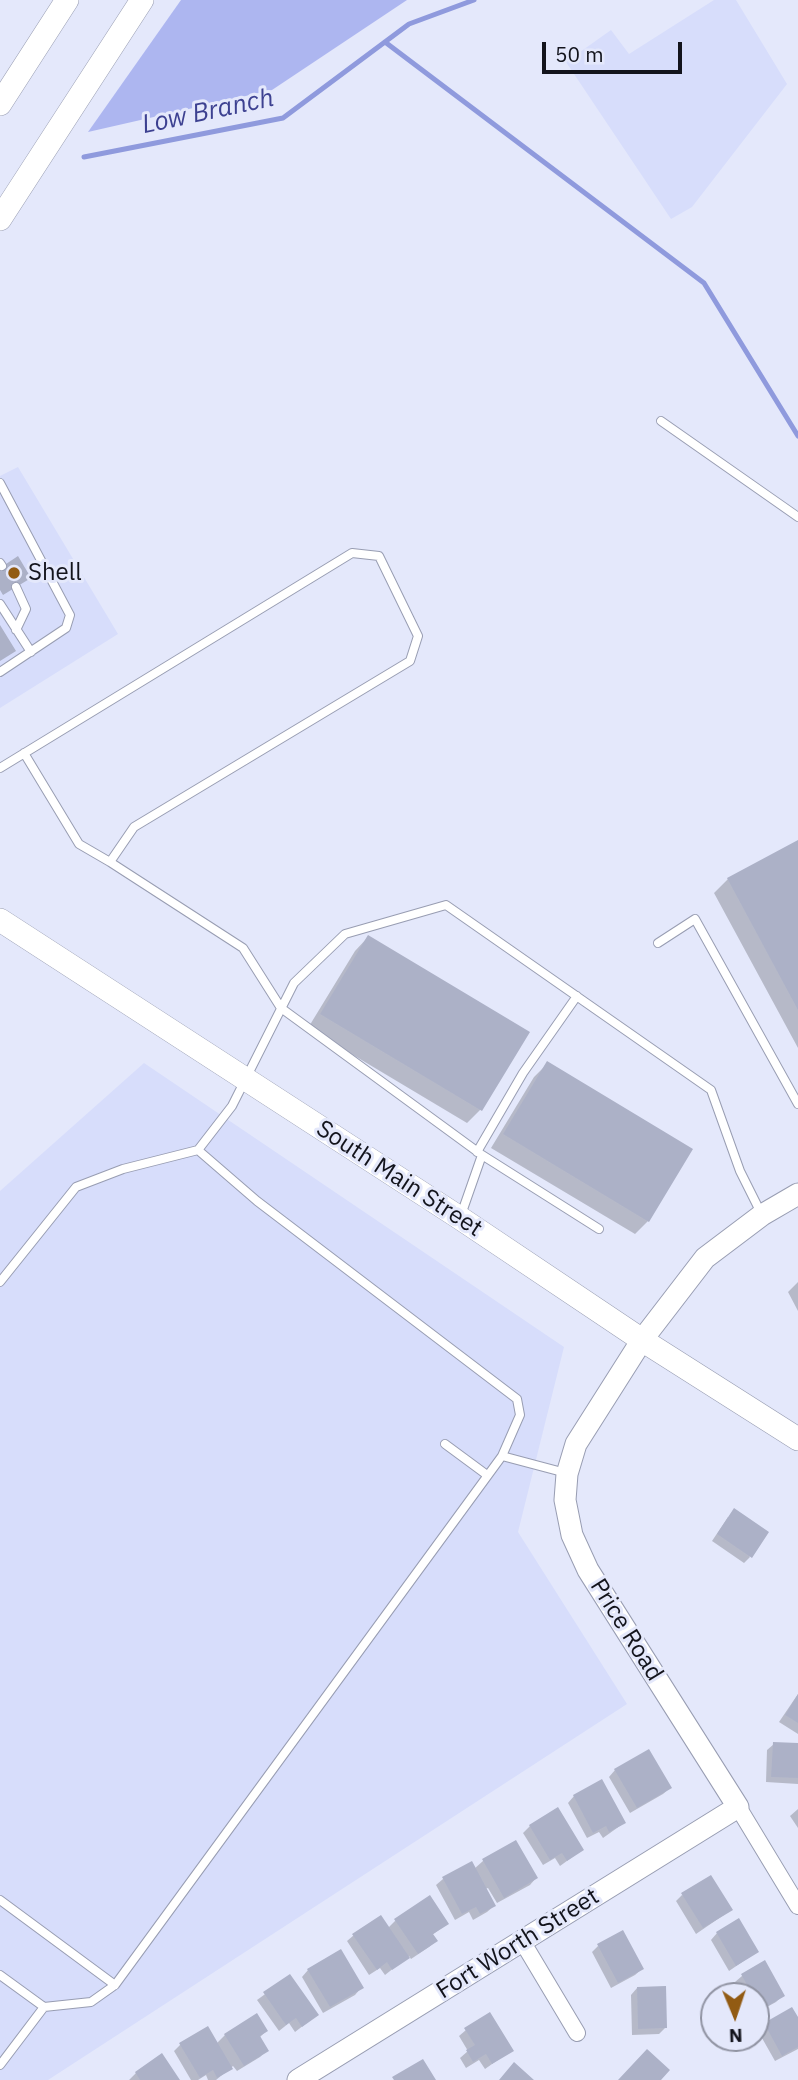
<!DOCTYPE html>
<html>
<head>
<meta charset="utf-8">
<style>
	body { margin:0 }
	#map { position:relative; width:798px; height:2080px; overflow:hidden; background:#e4e8fb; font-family:"IBM Plex Sans",sans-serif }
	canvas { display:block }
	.north { position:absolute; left:700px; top:1982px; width:70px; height:70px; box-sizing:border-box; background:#e4e8fb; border:2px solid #9093a2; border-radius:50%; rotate:178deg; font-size:19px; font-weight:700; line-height:28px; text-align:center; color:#13141c }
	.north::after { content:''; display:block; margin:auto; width:24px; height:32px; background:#925b13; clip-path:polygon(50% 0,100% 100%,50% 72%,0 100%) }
	.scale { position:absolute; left:542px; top:42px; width:140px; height:32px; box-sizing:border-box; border:4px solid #13141c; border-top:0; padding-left:9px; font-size:21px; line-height:24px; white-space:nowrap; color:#13141c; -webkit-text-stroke:5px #e4e8fb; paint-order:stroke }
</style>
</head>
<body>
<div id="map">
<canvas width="798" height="2080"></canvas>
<div class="north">N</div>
<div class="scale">50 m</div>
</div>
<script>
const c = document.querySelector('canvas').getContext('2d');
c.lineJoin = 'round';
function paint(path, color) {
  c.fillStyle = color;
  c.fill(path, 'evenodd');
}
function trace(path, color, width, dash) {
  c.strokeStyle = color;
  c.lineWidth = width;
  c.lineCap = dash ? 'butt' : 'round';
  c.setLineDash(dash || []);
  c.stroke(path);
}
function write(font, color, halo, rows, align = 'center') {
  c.font = font + ' "IBM Plex Sans",sans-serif';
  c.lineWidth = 6;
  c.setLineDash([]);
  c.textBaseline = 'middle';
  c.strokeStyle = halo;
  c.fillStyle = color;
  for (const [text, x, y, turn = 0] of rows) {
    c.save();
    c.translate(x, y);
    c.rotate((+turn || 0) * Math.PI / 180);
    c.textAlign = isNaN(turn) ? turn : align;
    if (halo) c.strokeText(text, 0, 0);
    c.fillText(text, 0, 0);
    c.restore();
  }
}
paint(new Path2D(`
	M714,0H736L787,84L692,207L671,219L566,62L611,30L629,54Z
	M18,467L118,634L0,708V476Z
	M144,1063L564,1347L518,1532L627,1704L48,2080H0V1191Z`), '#d7ddfb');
paint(new Path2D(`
	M181,0H407L272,90L88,132Z`), '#adb6f0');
paint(new Path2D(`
	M798,842V1048L714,893L728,879Z
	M368,937L527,1033L480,1110L467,1123L308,1028L355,951Z
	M547,1064L648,1221L635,1234L491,1148L534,1077Z
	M798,1282V1311L788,1292Z
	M728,1517L750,1557L744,1563L712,1541Z
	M798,1694V1734L779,1722Z
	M774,1744H798V1784L766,1782L767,1750Z
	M615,1770L670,1788L663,1794L630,1813L609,1777Z
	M574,1796L624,1823L603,1838L599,1832L587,1838L568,1803Z
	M798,1809V1828L790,1816Z
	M530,1826L582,1850L560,1866L555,1858L543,1865L523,1833Z
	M516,1842L536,1878L530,1885L497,1903L488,1888L485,1889L494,1906L487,1912L473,1920L469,1912L455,1920L436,1885L443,1879L471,1864L474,1869L483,1861Z
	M682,1895L731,1910L696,1934L676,1901Z
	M396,1920L447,1924L432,1935L436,1941L429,1947L411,1959L409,1956L385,1975L380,1968L369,1975L347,1941L354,1935L388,1928Z
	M717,1933L757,1952L729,1971L711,1940Z
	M598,1946L642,1969L635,1975L611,1988L592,1952Z
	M764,1963L783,1995L776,2002L756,2013V1996H743L735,1982L742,1976Z
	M308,1970L361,1988L355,1995L323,2013L302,1977Z
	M290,1976L317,2015L295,2032L289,2023L279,2031L257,2000Z
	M637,1988L665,2028L659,2034L632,2035L631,1995Z
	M791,2010L798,2021V2049L775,2061L758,2031L765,2025Z
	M256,2016L266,2031L259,2038L267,2050L260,2057L237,2071L233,2066L216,2080H208L206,2075L198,2080H191L174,2051L180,2045L216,2044L225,2035Z
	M466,2030L512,2050L485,2069L479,2060L466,2068L460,2058L468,2051L459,2036Z
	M162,2056L178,2080H129L136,2073Z`), '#0003');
trace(new Path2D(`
	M385,42L704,283L798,436
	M84,157L283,118L409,24L474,0`), '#8f9add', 5);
paint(new Path2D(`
	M18,556L31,578L3,595L0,590V568Z
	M0,625L16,651L0,661Z
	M798,840V1010L727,878Z
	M368,935L530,1032L482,1111L320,1014Z
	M547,1061L693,1149L649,1222L503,1134Z
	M734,1508L769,1532L752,1558L717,1534Z
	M798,1694V1723L785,1715Z
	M773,1742L798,1743V1778L771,1777Z
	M649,1749L672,1788L637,1808L614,1769Z
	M602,1779L626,1823L609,1832L606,1826L593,1833L573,1795Z
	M558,1807L584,1850L567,1861L562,1853L550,1860L529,1825Z
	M516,1840L538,1878L504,1898L482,1859Z
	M472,1861L496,1906L480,1914L476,1907L462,1914L442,1877Z
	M711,1875L733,1910L703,1928L681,1893Z
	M430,1895L449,1924L433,1934L438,1941L418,1954L394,1919Z
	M381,1915L410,1958L392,1970L387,1962L377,1970L352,1934Z
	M739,1918L759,1952L736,1966L716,1932Z
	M623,1930L644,1969L618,1983L597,1944Z
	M341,1949L364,1988L330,2007L307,1969Z
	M765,1960L785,1996L761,2010L756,1996H753L741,1974Z
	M290,1974L319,2015L302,2027L296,2018L286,2025L263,1992Z
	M666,1986L667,2028L638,2029L637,1987Z
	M792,2007L798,2017V2047L782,2056L764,2023Z
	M490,2012L514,2051L492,2064L486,2054L473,2062L466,2050L475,2045L464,2028Z
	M257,2013L268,2031L260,2036L269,2051L244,2066L224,2034Z
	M208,2026L233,2069L217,2078L213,2070L200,2078L179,2043Z
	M647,2049L670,2070L661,2080H618Z
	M162,2053L180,2080H140L135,2072Z
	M423,2059L436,2080H394L392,2077Z
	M514,2062L534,2080H499Z`), '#acb1c7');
const service = new Path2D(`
	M661,421L798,517
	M0,483L70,615L66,628L0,672
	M0,563L2,566
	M16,587L26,609L16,630
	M0,604L31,652
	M24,753L79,844L110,862
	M0,768L352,553L379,556L418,636L410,661L134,827L110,862L243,948L281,1008L482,1155L461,1215
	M658,943L695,919L798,1104
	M477,1152L523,1073L577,996
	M482,1155L599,1229
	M0,1282L76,1187L123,1169L198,1150L232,1106L294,983L345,934L446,905L711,1090L740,1171L762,1215
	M445,1444L487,1475
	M502,1456L566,1473
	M0,1900L115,1985
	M0,1975L44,2007L91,2002L115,1985L502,1456L520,1415L517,1399L257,1201L198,1150
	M0,2065L44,2007`);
const minor = new Path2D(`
	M738,1807L798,1906
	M522,1941L577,2033`);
const tertiary = new Path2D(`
	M298,2080L738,1807L588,1570L572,1535L565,1500L567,1474L576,1444L642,1340L705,1258L762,1215L798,1194`);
const secondary = new Path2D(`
	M0,104L67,0
	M0,219L142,0
	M0,920L460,1218L642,1340L798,1439`);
trace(service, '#989db2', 10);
trace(minor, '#989db2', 18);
trace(tertiary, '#989db2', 23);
trace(secondary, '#989db2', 24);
trace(service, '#fff', 8);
trace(minor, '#fff', 16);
trace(tertiary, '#fff', 21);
trace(secondary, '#fff', 23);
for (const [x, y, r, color] of [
	[14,573,7,"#925b13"]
]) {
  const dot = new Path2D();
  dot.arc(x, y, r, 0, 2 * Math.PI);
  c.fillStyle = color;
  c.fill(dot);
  trace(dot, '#e4e8fb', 2.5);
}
write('24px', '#13141c', '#e4e8fb', [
	["Shell",28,573]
], 'left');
write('24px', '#13141c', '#e4e8fb', [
	["South Main Street",399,1179,33],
	["Price Road",626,1630,58],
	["Fort Worth Street",518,1944,-32]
]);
write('italic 26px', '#3d4191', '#e4e8fb', [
	["Low Branch",208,112,-12]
]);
</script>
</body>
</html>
